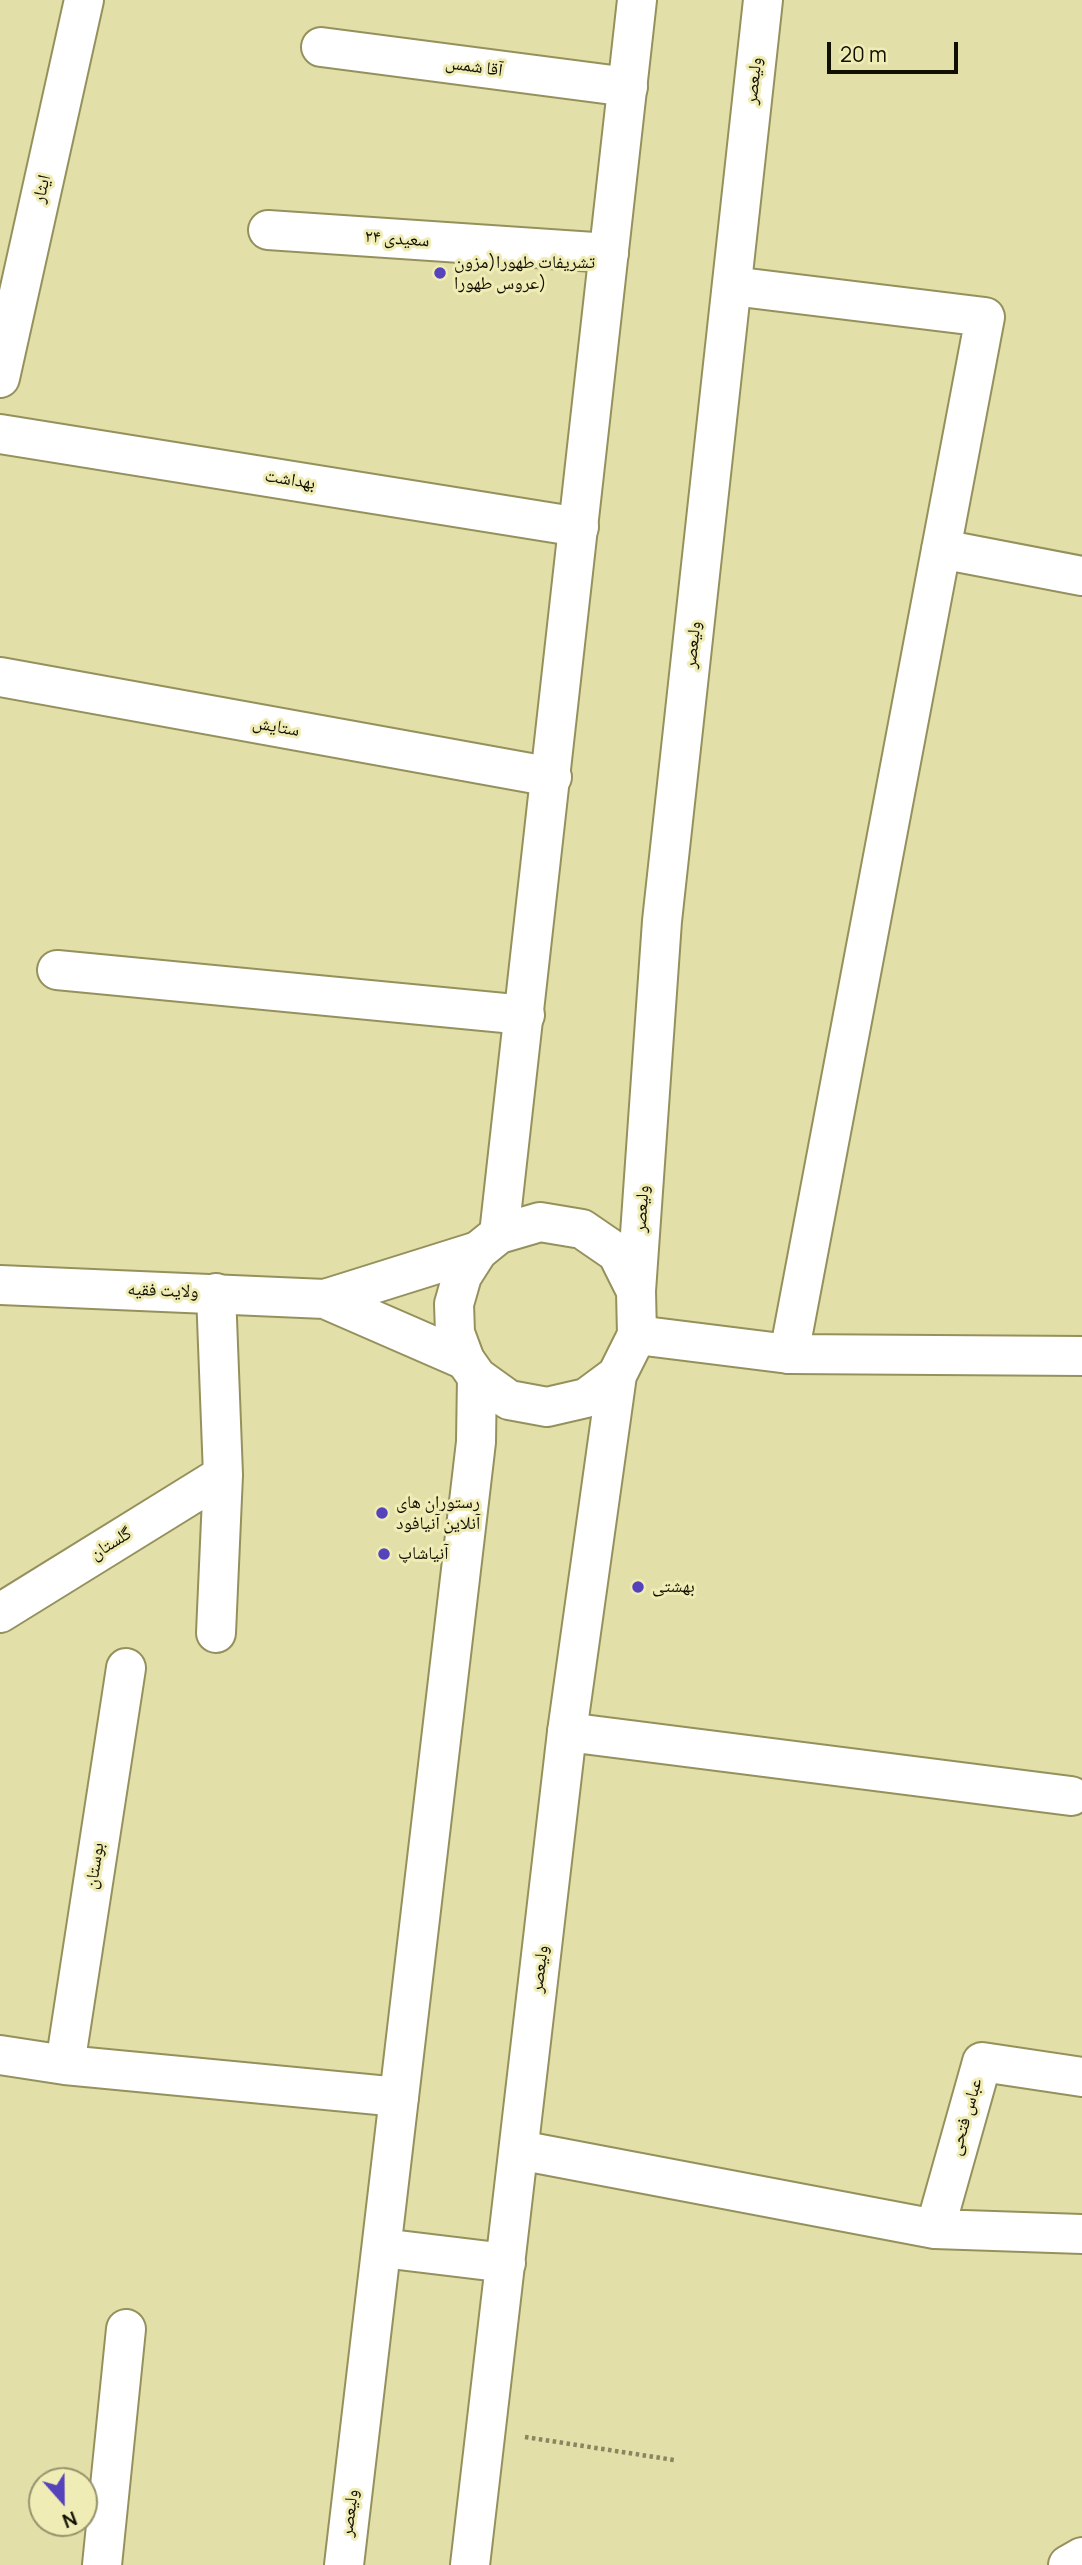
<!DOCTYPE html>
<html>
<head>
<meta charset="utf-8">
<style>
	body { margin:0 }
	#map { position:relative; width:1082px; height:2565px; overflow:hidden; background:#e3dfa8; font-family:Manrope,sans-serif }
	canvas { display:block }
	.north { position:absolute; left:28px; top:2467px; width:70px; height:70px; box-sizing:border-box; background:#f0ecb5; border:2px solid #97946d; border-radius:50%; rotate:159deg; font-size:19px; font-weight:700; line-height:28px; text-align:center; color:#110f00 }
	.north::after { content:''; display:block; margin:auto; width:24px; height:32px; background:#5543bb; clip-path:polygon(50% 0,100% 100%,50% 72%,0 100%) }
	.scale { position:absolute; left:827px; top:42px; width:131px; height:32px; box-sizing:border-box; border:4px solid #110f00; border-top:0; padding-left:9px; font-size:21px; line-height:24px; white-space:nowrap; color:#110f00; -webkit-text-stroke:5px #f0ecb5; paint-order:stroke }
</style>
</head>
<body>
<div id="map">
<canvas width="1082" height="2565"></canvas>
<div class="north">N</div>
<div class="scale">20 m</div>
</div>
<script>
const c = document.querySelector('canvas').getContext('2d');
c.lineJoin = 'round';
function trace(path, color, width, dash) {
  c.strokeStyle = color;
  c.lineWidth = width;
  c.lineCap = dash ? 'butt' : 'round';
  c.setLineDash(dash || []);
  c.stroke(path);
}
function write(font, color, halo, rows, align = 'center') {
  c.font = font + ' Manrope,"Noto Naskh Arabic",sans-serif';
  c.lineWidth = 6;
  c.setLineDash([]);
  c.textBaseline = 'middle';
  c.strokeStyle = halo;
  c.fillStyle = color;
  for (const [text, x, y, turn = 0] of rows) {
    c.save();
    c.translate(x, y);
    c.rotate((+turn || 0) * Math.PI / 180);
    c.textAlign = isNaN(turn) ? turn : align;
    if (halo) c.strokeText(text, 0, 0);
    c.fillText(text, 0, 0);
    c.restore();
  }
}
const street = new Path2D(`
	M321,47L628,87
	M268,230L609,253
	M732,286L985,317L789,1354
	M0,378L84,0
	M0,434L579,527
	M941,549L1082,576
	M0,677L552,777
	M57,970L525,1015
	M0,1613L223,1475
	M216,1633L223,1475L216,1293
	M567,1732L1071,1796
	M0,2055L65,2065L399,2097
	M65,2065L126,1668
	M519,2150L935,2229L1082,2234
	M935,2229L982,2062L1082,2077
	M102,2565L126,2329
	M1068,2565L1082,2557`);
const secondary = new Path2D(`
	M0,1285L325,1299L478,1251
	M325,1299L465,1360
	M637,1335L789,1354L1082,1356`);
const primary = new Path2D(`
	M499,1234L637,0
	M636,1291L617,1253L582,1229L540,1222L499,1234L478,1251L462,1276L454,1304L455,1333L465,1360L477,1377L509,1400L547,1407L586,1398L617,1375L637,1335L636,1291L662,921L763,0
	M382,2248L506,2263
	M344,2565L476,1442L477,1377
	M470,2565L567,1732L617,1375`);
trace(street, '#95915d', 42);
trace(secondary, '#95915d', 42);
trace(primary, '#95915d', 42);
trace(new Path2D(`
	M525,2437L674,2460`), '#88855f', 4.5, [3.5, 3.5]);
trace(street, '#fff', 38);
trace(secondary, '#fff', 38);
trace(primary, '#fff', 38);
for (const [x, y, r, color] of [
	[440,273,7,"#5543bb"],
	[382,1513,7,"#5543bb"],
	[384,1554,7,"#5543bb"],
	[638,1587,7,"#5543bb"]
]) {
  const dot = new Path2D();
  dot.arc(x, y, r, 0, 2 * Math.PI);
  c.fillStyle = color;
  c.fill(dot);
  trace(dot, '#f0ecb5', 2.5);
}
write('18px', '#110f00', '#f0ecb5', [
	["آقا شمس",474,67,8],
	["ولیعصر",754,81,-84],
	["ایثار",42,189,-77],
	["۲۴ سعیدی",397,239,4],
	["بهداشت",290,480,9],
	["ولیعصر",693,645,-84],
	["ستایش",276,727,10],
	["ولیعصر",642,1209,-86],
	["ولایت فقیه",163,1291,2],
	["گلستان",111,1544,-32],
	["بوستان",95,1866,-81],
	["ولیعصر",540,1969,-83],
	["عباس فتحی",966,2117,-74],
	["ولیعصر",350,2513,-83]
]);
write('18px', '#110f00', '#f0ecb5', [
	["تشریفات طهورا(مزون",454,263],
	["عروس طهورا)",454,284],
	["رستوران های",396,1503],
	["آنلاین آنیافود",396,1524],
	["آنیاشاپ",398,1554],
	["بهشتی",652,1587]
], 'left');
</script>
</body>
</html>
